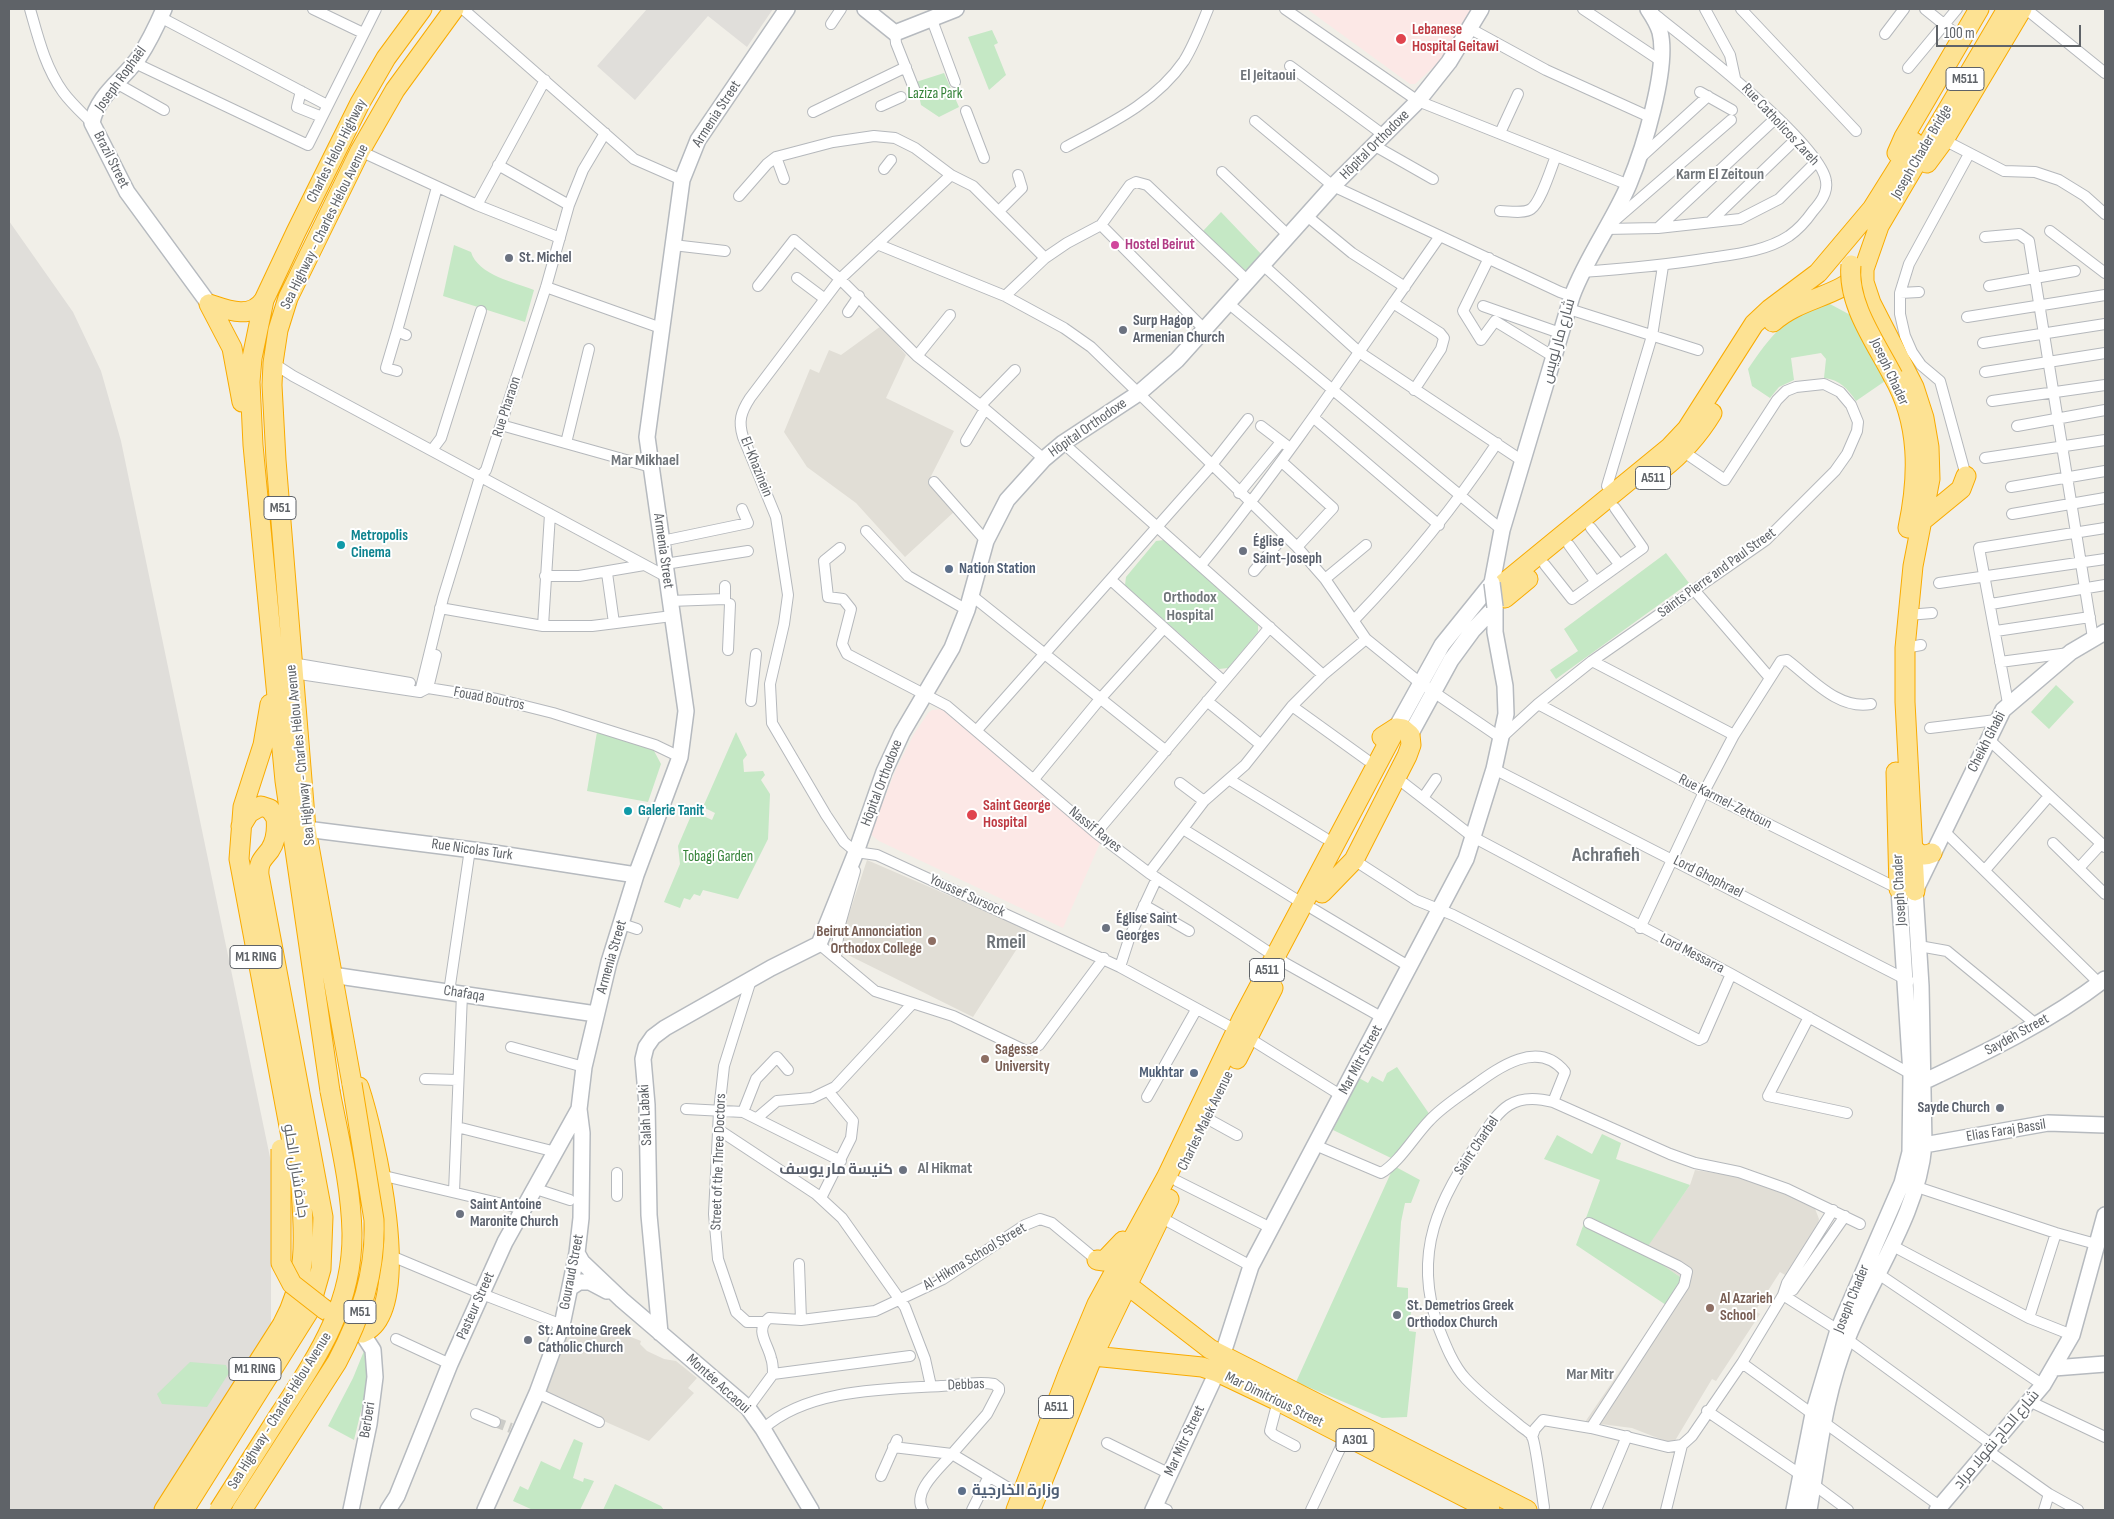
<!DOCTYPE html>
<html>
<head>
<meta charset="utf-8">
<style>
	body { margin:0 }
	#map { position:relative; width:2114px; height:1519px; overflow:hidden; background:#f1efe8; font-family:"Sofia Sans Condensed",sans-serif }
	canvas { display:block }
	.frame { position:absolute; inset:0; border:10px solid #5f6368; pointer-events:none }
	.scale { position:absolute; left:1936px; top:25px; width:145px; height:22px; box-sizing:border-box; border:2px solid #5f6368; border-top:0; padding-left:6px; font-size:15px; line-height:18px; white-space:nowrap; color:#5f6368; -webkit-text-stroke:4px #fff; paint-order:stroke }
</style>
</head>
<body>
<div id="map">
<canvas width="2114" height="1519"></canvas>
<div class="frame"></div>
<div class="scale">100 m</div>
</div>
<script>
const c = document.querySelector('canvas').getContext('2d');
c.lineJoin = 'round';
function paint(path, color) {
  c.fillStyle = color;
  c.fill(path, 'evenodd');
}
function trace(path, color, width, dash) {
  c.strokeStyle = color;
  c.lineWidth = width;
  c.lineCap = dash ? 'butt' : 'round';
  c.setLineDash(dash || []);
  c.stroke(path);
}
function write(font, color, halo, rows, align = 'center') {
  c.font = font + ' "Sofia Sans Condensed",Cairo,sans-serif';
  c.lineWidth = 4;
  c.setLineDash([]);
  c.textBaseline = 'middle';
  c.strokeStyle = halo;
  c.fillStyle = color;
  for (const [text, x, y, turn = 0] of rows) {
    c.save();
    c.translate(x, y);
    c.rotate((+turn || 0) * Math.PI / 180);
    c.textAlign = isNaN(turn) ? turn : align;
    if (halo) c.strokeText(text, 0, 0);
    c.fillText(text, 0, 0);
    c.restore();
  }
}
paint(new Path2D(`
	M647,9H773L747,47L708,16L635,100L597,66Z
	M9,221L73,312L101,371L121,441L271,1162V1324L159,1510H9Z`), '#e0deda');
paint(new Path2D(`
	M881,326L906,355L886,398L954,431L928,482L955,511L905,557L856,503L807,467L784,432L810,369L819,373L829,350L841,355Z
	M867,860L1029,930L973,1017L840,951L846,923Z
	M1695,1170L1748,1178L1814,1206L1819,1219L1818,1224L1785,1275L1780,1272L1755,1311L1760,1314L1716,1381L1712,1379L1673,1444L1632,1428L1585,1422L1683,1279L1643,1252L1690,1185Z
	M567,1332L626,1335L641,1341L640,1344L647,1351L664,1359L676,1361L697,1378L688,1388L694,1393L649,1441L545,1395Z`), '#e1ded6');
paint(new Path2D(`
	M1307,9H1473L1439,62L1415,84H1410Z
	M944,709L1100,843L1063,928L879,841L870,834L896,769L914,734L928,713L932,710Z`), '#fce8e6');
paint(new Path2D(`
	M992,30L998,43L994,45L1006,75L989,90L968,37Z
	M944,73L959,107L939,117L921,105L916,82Z
	M1221,212L1262,255L1246,273L1203,231Z
	M454,245L471,252C478,275 514,282 534,290L525,322L443,296Z
	M1830,304L1856,318L1888,379L1856,401C1847,388 1840,380 1824,378L1826,359L1821,353L1791,358L1794,380L1779,387L1770,398L1752,386L1748,369C1769,338 1791,308 1830,304Z
	M1164,540L1258,625V632L1228,668L1219,669L1125,585L1126,577L1156,541Z
	M1666,553L1689,583L1556,679L1550,670L1578,651L1564,629Z
	M2056,685L2074,702L2049,729L2031,712Z
	M597,732L653,749L661,764L648,802L587,791Z
	M736,732L747,755L743,760L744,772L763,771L765,775L761,780L770,794L768,839L738,899L703,890L700,896L694,894L690,900L684,898L680,908L664,902L680,864L678,846L693,811L712,820L715,813L703,807Z
	M1397,1067L1430,1115L1391,1158L1333,1130L1359,1078L1368,1083L1372,1076L1383,1082L1387,1073Z
	M1602,1134L1621,1143L1616,1159L1690,1185L1644,1252L1683,1279L1666,1305L1576,1245L1600,1180L1544,1159L1557,1135L1592,1154Z
	M1394,1166L1420,1180L1411,1203H1405L1401,1222L1397,1287L1408,1288V1301H1412L1409,1331L1416,1332L1407,1417L1382,1418L1296,1382Z
	M364,1351L370,1359L369,1378L354,1440L328,1426L353,1378Z
	M190,1362L226,1365L229,1373L207,1407L162,1404L157,1394Z
	M574,1439L583,1443L573,1478L583,1482L584,1478L594,1481L580,1510H533L513,1501L520,1486L528,1490L541,1461L560,1470Z
	M615,1484L661,1506L664,1510H603Z`), '#c5e8c5');
trace(new Path2D(`
	M495,1422L511,1428`), '#ccccc8', 10, [10, 5]);
const street = new Path2D(`
	M30,9C38,37 45,67 63,92C71,103 82,113 92,123
	M313,9L363,33
	M463,9L634,159L682,180
	M1285,9L1418,101L1629,185
	M1583,9L1661,61
	M1705,9L1730,55L1735,78
	M1741,9L1856,131
	M1925,9L1956,34
	M2026,9L2105,73
	M160,17L327,105
	M932,20L955,82
	M831,24L841,9
	M1469,28L1546,70L1652,118
	M895,33L896,43L915,91
	M1885,34L1904,9
	M135,63L308,145L376,9
	M1290,66L1385,136
	M1908,68L1957,9
	M116,83L164,110
	M301,91L297,107L322,117
	M1700,92L1732,110
	M881,106L901,97
	M966,111L984,158
	M813,112L906,67
	M1255,121L1333,186L1560,292L1572,296
	M1500,133L1518,94
	M1944,140L2004,171L2035,172L2059,180L2085,196L2105,214
	M1375,146L1433,179
	M1066,147C1109,124 1155,103 1184,61C1194,45 1201,26 1208,9
	M360,151L477,205L560,238
	M776,157L784,179
	M1640,158L1708,96
	M498,165L569,205
	M884,169L891,160
	M1222,172L1289,236
	M951,175L840,279L750,398C741,412 738,421 743,437L776,517L788,595L784,624L770,684L772,723L826,815L844,842L856,852L877,855L1120,967L1236,1030L1342,1096
	M739,196L767,164L776,157L833,142L874,136L895,138L915,148L951,175L973,186L1045,258
	M477,205L545,80
	M999,211L1022,188L1018,175
	M1500,211C1508,211 1524,214 1531,209C1541,202 1551,168 1556,156
	M1307,216L1352,253L1405,287
	M1613,222L1731,120
	M1710,222L1796,139
	M1101,225L1204,329
	M1658,228L1776,118
	M1605,229L1658,228L1740,219L1779,199L1816,162
	M2050,231L2105,273
	M1985,237L2019,234L2029,241L2093,638
	M877,244L1005,296L1064,328L1091,347L1297,547L1325,579L1366,639L1419,682L1501,738L1538,704L1592,661L1766,540L1835,471L1847,454L1857,431L1858,422L1851,405L1840,392L1824,384L1796,387L1786,391L1777,400L1725,480L1684,452
	M673,245L725,251
	M1489,258L1463,311L1481,340L1495,321L1554,357
	M1263,265L1359,352L1524,462
	M1581,272C1624,269 1667,265 1710,258C1737,254 1766,251 1789,236C1799,229 1806,221 1813,211C1820,203 1828,193 1826,181C1821,143 1687,40 1653,13
	M797,278L825,299
	M758,286L794,240L840,279L917,356L985,409L1044,459
	M1989,286L2075,271
	M546,287L661,328
	M1900,293L1919,292
	M1005,296L1045,258L1067,243L1101,225L1130,185L1136,182L1147,185L1248,281
	M1228,303L1502,530
	M1393,303L1440,333L1444,338L1441,349L1414,390
	M1483,306L1560,333
	M1569,309L1698,350
	M848,312L859,296
	M1967,317L2105,295
	M397,331L437,187
	M1983,343L2105,324
	M917,356L950,315
	M273,363L293,376L667,577
	M397,371L386,368L397,331L406,335
	M1985,372L2105,353
	M1992,401L2105,385
	M981,405L1015,370
	M1314,418L1439,525
	M501,425L651,467
	M1261,426L1286,445
	M2017,426L2105,410
	M966,441L985,409
	M566,443L589,349
	M1063,443L1323,675
	M432,450L441,438L481,311
	M1985,458L2105,440
	M1282,462L1333,508L1297,547
	M1966,476L1940,381L1921,365L1912,352L1905,336L1900,314V293L1909,264L1969,154
	M934,482L986,541
	M1607,486L1652,336L1663,266
	M2011,487L2105,471
	M1239,493L1281,442
	M2012,514L2105,498
	M1591,528L1619,564
	M866,531L908,576L967,610
	M662,541L748,523L742,509
	M1569,545L1595,581
	M840,548L824,561L828,597L843,599L851,609L842,644L847,654L947,706L1096,833L1149,873L1285,963L1383,1018
	M665,564L748,551
	M1201,565C1287,460 1362,347 1440,236
	M1545,565L1572,599L1643,548L1615,508
	M1254,571L1284,536
	M607,573L614,623
	M545,576H579L644,565
	M1325,579L1366,545
	M1111,580L1223,681
	M1939,583L2105,559
	M1695,591L1770,678
	M971,595L1166,751
	M670,601L725,599V586
	M1991,604L2105,585
	M440,608L543,626H592L672,616
	M1908,615L1932,613
	M1355,619C1410,562 1453,509 1497,443
	M543,626L550,514
	M1996,631L2090,617
	M1905,648L1921,645
	M728,650L730,604
	M1592,661L1734,735
	M2000,662L2069,653
	M292,663L410,683
	M293,673L420,692L428,688L497,699L553,713L655,745L680,757
	M428,688L436,655
	M420,692L443,598L480,477L486,470L546,287L569,205L583,170L605,133
	M751,701L756,654
	M1207,701L1260,744
	M2008,703L1979,548L2105,528
	M1538,704L1704,792L1899,889
	M1292,706L1367,760
	M1930,728L1996,720
	M977,730L1211,466L1248,419
	M1987,738L2105,847
	M1494,769L1909,981
	M1397,778L1473,837L1731,974L1911,1074
	M1034,779L1100,699L1164,628
	M1230,780L1325,838
	M1180,783L1204,801
	M1423,798L1436,779
	M1183,829L1302,903
	M1943,830L2099,983
	M1096,833L1270,627
	M2053,843L2105,894
	M1354,860L1416,900L1453,915L1699,1040L1703,1038L1731,974
	M2079,868L2101,844
	M1985,870L2049,796
	M1149,873L1204,801L1245,765L1292,706L1323,675L1366,639
	M1144,905L1189,931
	M1313,909L1410,967
	M622,924L637,929
	M1640,928L1704,792L1734,735L1781,661L1787,660C1811,678 1838,710 1871,704
	M819,944L875,991L953,1016L1024,1050H1031L1039,1045L1104,958
	M1919,946L1947,951L2037,1025
	M836,957L839,928L855,871
	M1120,967L1130,936L1157,878
	M751,980L724,1066L719,1111L714,1214L718,1259L736,1312L747,1322H764
	M449,992L470,849
	M1809,1017L1768,1096L1847,1113
	M511,1047L584,1067
	M425,1079L458,1080
	M1147,1097L1196,1010
	M686,1109L743,1112L841,1161
	M743,1112L756,1079L777,1057L788,1070
	M757,1118L777,1101L812,1098L835,1087L912,1004
	M1208,1119L1237,1135
	M457,1127L556,1152
	M719,1130L816,1194L842,1218L905,1307L925,1359L931,1386
	M1315,1145L1381,1173C1399,1163 1415,1135 1430,1120C1442,1107 1458,1097 1472,1087C1498,1068 1538,1038 1565,1072L1553,1102
	M380,1175L524,1209
	M1177,1181L1271,1228
	M1917,1187L2056,1233L2096,1244
	M536,1189L570,1200
	M454,1192L462,994
	M617,1196V1173
	M821,1198L851,1138L853,1121L828,1091
	M1160,1217L1251,1266
	M1589,1223L1678,1266L1687,1272L1684,1285L1591,1428
	M1891,1245L2029,1318L2072,1335
	M389,1255L482,1294L562,1325
	M799,1264L801,1320
	M1874,1271L2043,1385
	M1783,1295L1793,1290L1845,1216
	M1783,1295L1838,1330
	M2029,1318L2056,1233
	M396,1339L450,1364
	M1847,1339L1991,1444
	M1742,1363L1941,1507
	M773,1374L910,1356
	M537,1393L599,1422
	M1278,1401L1270,1431L1274,1435L1295,1446
	M2029,1401L2105,1437
	M748,1408L773,1374C773,1369 773,1363 771,1358C768,1344 754,1329 769,1318L801,1320L875,1311L943,1279L1025,1225L1040,1219L1052,1223L1099,1262
	M1707,1411L1801,1475L1848,1510
	M476,1414L495,1422
	M763,1429C807,1389 885,1389 941,1386C958,1385 977,1381 994,1384L999,1388V1391L987,1414L952,1454L1025,1498
	M1532,1437L1535,1429L1543,1420L1591,1428L1668,1447L1682,1445
	M1107,1443L1170,1474
	M893,1447L952,1454
	M1987,1450L2049,1494L2078,1510
	M881,1476L897,1440
	M1156,1505L1167,1510
	M1544,1507C1542,1495 1536,1444 1532,1436C1530,1432 1522,1428 1518,1424C1501,1410 1482,1396 1466,1379C1453,1365 1445,1344 1438,1326C1412,1252 1439,1200 1480,1139C1500,1109 1513,1091 1553,1102L1670,1154L1695,1163L1739,1172L1787,1189L1860,1224
	M923,1510C911,1492 941,1467 952,1454
	M972,1510L989,1476
	M1311,1510L1346,1436
	M1596,1510L1627,1436
	M1666,1510L1682,1445L1692,1436L1742,1363L1783,1295L1787,1283L1833,1210
	M2044,1510L2049,1494`);
const secondary = new Path2D(`
	M164,9C157,25 149,42 139,57C124,79 97,95 92,123L127,192L209,304
	M865,9L895,33L956,9
	M1396,728L1442,645L1492,583L1502,530L1572,296C1587,256 1613,222 1629,184C1643,150 1669,68 1660,32C1658,25 1652,15 1648,9
	M1410,735L1451,660L1473,630L1495,607
	M306,829L481,851L636,875
	M332,975L596,1014
	M1916,1077L1923,1082C1987,1052 2049,1022 2105,979
	M1917,1148L1924,1145L2048,1123L2105,1125
	M577,1253L582,1262L622,1300L748,1408L763,1429L811,1510
	M570,1288L579,1282H590L607,1291
	M660,1333L649,1215L647,1105L643,1059L646,1047L653,1037L665,1028L771,968L819,944L856,852L884,772L902,733L952,648L967,610L986,541L1007,500L1044,459L1063,443L1139,393L1177,360L1333,186L1418,101L1449,62L1481,9
	M2054,1368L2105,1364
	M351,1510L369,1424L375,1377L373,1350L362,1333
	M388,1510L397,1496L450,1364L505,1242L579,1109
	M485,1510L537,1393L562,1325L577,1253L581,1218L582,1133L579,1109L584,1067L609,962L636,875L680,757L686,711L647,437L682,180L698,140L787,9
	M1153,1510L1217,1372L1251,1266L1466,859L1494,769L1506,714L1505,686L1495,632V607
	M1794,1510L1813,1414L1838,1330L1902,1183L1910,1152L1911,1074L1899,889L1909,890
	M1809,1510C1819,1452 1825,1392 1848,1337C1873,1274 1918,1214 1924,1145L1921,986L1915,891L2003,710L2071,652L2105,632
	M1937,1510L2043,1385L2072,1335L2105,1215`);
const highway = new Path2D(`
	M1897,153L1904,137L1979,9
	M1927,163L1944,140L2022,9
	M1868,220L1872,209L1914,142
	M209,304L232,348L242,402
	M209,304C227,310 251,320 264,300
	M1773,322C1799,298 1839,297 1862,272
	M1893,376C1920,423 1919,476 1908,528
	M1661,470C1683,453 1698,436 1712,413
	M1922,521L1961,489L1966,476
	M1504,583L1670,447L1687,429L1754,324L1770,309L1818,273L1872,209
	M1505,598L1528,579
	M1896,772L1899,889
	M1912,846C1917,854 1923,857 1932,853
	M1915,891L1905,702V648L1913,566L1930,479L1929,447L1924,418L1914,387L1871,303L1864,282V269L1879,226L2007,9
	M1322,893L1354,860L1407,756L1411,745L1410,735L1403,729L1396,728L1382,737
	M1237,1059L1273,988
	M352,1084L306,829L276,460L272,385L273,363L278,330L288,298L360,151L395,90L454,9
	M330,1091L285,781L253,445L250,382L252,358L264,300L296,232L360,103L386,58L422,9
	M1097,1260L1104,1261L1123,1241
	M1117,1277L1210,1349L1527,1510
	M324,1309L362,1333C418,1313 373,1129 359,1087
	M1093,1356L1202,1367L1217,1372L1278,1401L1490,1510
	M1032,1507L1093,1356L1169,1199
	M164,1510L282,1325C307,1280 305,1240 301,1190L239,859L243,807L263,745L270,704
	M184,1510L309,1311L321,1269L323,1217L259,875C258,862 263,859 270,850C276,841 277,828 276,818L270,809L261,806L249,813L241,826
	M1016,1510L1069,1371L1097,1304L1167,1176L1241,1021L1392,736`);
trace(street, '#b5b8bc', 12);
trace(secondary, '#b6babf', 18);
trace(highway, '#f9ab00', 21);
trace(street, '#fff', 10);
trace(secondary, '#fff', 15);
trace(highway, '#fde293', 19);
const secondaryBridge = new Path2D(`
	M1492,583L1495,607`);
const highwayBridge = new Path2D(`
	M1851,265C1847,304 1876,343 1893,376
	M281,1149V1263L292,1284L324,1309
	M219,1510C239,1478 260,1446 280,1414C317,1357 353,1305 352,1233C351,1185 339,1138 330,1091
	M242,1510L337,1362C361,1317 376,1272 374,1220L352,1084`);
trace(secondaryBridge, '#b6babf', 18, []);
trace(highwayBridge, '#f9ab00', 21, []);
trace(secondaryBridge, '#fff', 15);
trace(highwayBridge, '#fde293', 19);
for (const [x, y, r, color] of [
	[1401,39,6,"#e0444e"],
	[1115,245,5,"#d1479c"],
	[509,258,5,"#6b7280"],
	[1123,330,5,"#6b7280"],
	[341,545,5,"#0f9aa8"],
	[1243,551,5,"#6b7280"],
	[949,569,5,"#5c6f8a"],
	[628,811,5,"#0f9aa8"],
	[972,815,6,"#e0444e"],
	[1106,928,5,"#6b7280"],
	[932,941,5,"#8d6e63"],
	[985,1059,5,"#8d6e63"],
	[1194,1073,5,"#5c6f8a"],
	[2000,1108,5,"#6b7280"],
	[903,1170,5,"#6b7280"],
	[460,1214,5,"#6b7280"],
	[1710,1308,5,"#8d6e63"],
	[1397,1315,5,"#6b7280"],
	[528,1340,5,"#6b7280"],
	[962,1491,5,"#5c6f8a"]
]) {
  const dot = new Path2D();
  dot.arc(x, y, r, 0, 2 * Math.PI);
  c.fillStyle = color;
  c.fill(dot);
  trace(dot, '#fff', 2);
}
for (const [x, y, w] of [
	[1965,79,38],
	[1653,478,35],
	[280,508,32],
	[256,957,52],
	[1267,970,35],
	[360,1312,32],
	[255,1369,52],
	[1056,1407,35],
	[1355,1440,38]
]) {
  const box = new Path2D();
  box.roundRect(x - w / 2, y - 11.5, w, 23, 4);
  c.fillStyle = '#fff';
  c.fill(box);
  trace(box, '#5f6368', 1);
}
write('bold 14px', '#5f6368', null, [
	["M511",1965,79],
	["A511",1653,478],
	["M51",280,508],
	["M1 RING",256,957],
	["A511",1267,970],
	["M51",360,1312],
	["M1 RING",255,1369],
	["A511",1056,1407],
	["A301",1355,1440]
]);
write('bold 15px', '#be3a42', '#fff', [
	["Lebanese",1412,30],
	["Hospital Geitawi",1412,47],
	["Saint George",983,806],
	["Hospital",983,823]
], 'left');
write('15px', '#5f6368', '#fff', [
	["Joseph Rophaël",121,79,-54],
	["Armenia Street",717,114,-57],
	["Rue Catholicos Zareh",1780,125,47],
	["Hôpital Orthodoxe",1375,145,-45],
	["Charles Helou Highway",337,151,-63],
	["Joseph Chader Bridge",1922,152,-60],
	["Brazil Street",111,160,63],
	["Sea Highway - Charles Hélou Avenue",325,227,-64],
	["شارع مار لويس",1559,341,-74],
	["Joseph Chader",1889,372,65],
	["Rue Pharaon",507,407,-72],
	["Hôpital Orthodoxe",1088,428,-35],
	["El-Khazinein",756,467,68],
	["Armenia Street",663,551,82],
	["Saints Pierre and Paul Street",1717,573,-36],
	["Fouad Boutros",489,699,11],
	["Cheikh Ghabi",1987,742,-63],
	["Sea Highway - Charles Hélou Avenue",301,755,-96],
	["Hôpital Orthodoxe",882,783,-69],
	["Rue Karmel-Zettoun",1725,802,27],
	["Nassif Rayes",1095,830,39],
	["Rue Nicolas Turk",472,850,8],
	["Lord Ghophrael",1708,877,27],
	["Joseph Chader",1900,890,-93],
	["Youssef Sursock",967,896,25],
	["Lord Messarra",1692,954,27],
	["Armenia Street",612,957,-74],
	["Chafaqa",464,994,9],
	["Saydeh Street",2017,1035,-29],
	["Mar Mitr Street",1361,1060,-62],
	["Salah Labaki",646,1115,-93],
	["Charles Malek Avenue",1206,1121,-64],
	["Elias Faraj Bassil",2006,1131,-9],
	["Saint Charbel",1477,1146,-56],
	["Street of the Three Doctors",719,1162,-88],
	["جادة شارل الحلو",295,1171,81],
	["Al-Hikma School Street",975,1257,-31],
	["Gouraud Street",572,1272,-79],
	["Joseph Chader",1852,1299,-68],
	["Pasteur Street",476,1306,-66],
	["Montée Accaoui",718,1384,42],
	["Debbas",966,1385,-2],
	["Mar Dimitrious Street",1274,1400,26],
	["Sea Highway - Charles Hélou Avenue",280,1411,-58],
	["Berberi",368,1420,-81],
	["شارع الحاج نقولا مراد",1997,1440,-50],
	["Mar Mitr Street",1185,1441,-65]
]);
write('15px', '#348238', '#fff', [
	["Laziza Park",935,94],
	["Tobagi Garden",718,857]
]);
write('bold 15px', '#b23c85', '#fff', [
	["Hostel Beirut",1125,245]
], 'left');
write('bold 15px', '#5b616d', '#fff', [
	["St. Michel",519,258],
	["Surp Hagop",1133,321],
	["Armenian Church",1133,338],
	["Église",1253,542],
	["Saint-Joseph",1253,559],
	["Église Saint",1116,919],
	["Georges",1116,936],
	["Sayde Church",1990,1108,"right"],
	["كنيسة مار يوسف",893,1170,"right"],
	["Saint Antoine",470,1205],
	["Maronite Church",470,1222],
	["St. Demetrios Greek",1407,1306],
	["Orthodox Church",1407,1323],
	["St. Antoine Greek",538,1331],
	["Catholic Church",538,1348]
], 'left');
write('bold 15px', '#0d838f', '#fff', [
	["Metropolis",351,536],
	["Cinema",351,553],
	["Galerie Tanit",638,811]
], 'left');
write('bold 15px', '#4e5e75', '#fff', [
	["Nation Station",959,569],
	["Mukhtar",1184,1073,"right"],
	["وزارة الخارجية",972,1491]
], 'left');
write('bold 15px', '#785e54', '#fff', [
	["Beirut Annonciation",922,932,"right"],
	["Orthodox College",922,949,"right"],
	["Sagesse",995,1050],
	["University",995,1067],
	["Al Azarieh",1720,1299],
	["School",1720,1316]
], 'left');
write('bold 16px', '#70757a', '#fff', [
	["El Jeitaoui",1268,76],
	["Karm El Zeitoun",1720,175],
	["Mar Mikhael",645,461],
	["Orthodox",1190,598],
	["Hospital",1190,616],
	["Al Hikmat",945,1169],
	["Mar Mitr",1590,1375]
]);
write('bold 20px', '#70757a', '#fff', [
	["Achrafieh",1606,856],
	["Rmeil",1006,943]
]);
</script>
</body>
</html>
